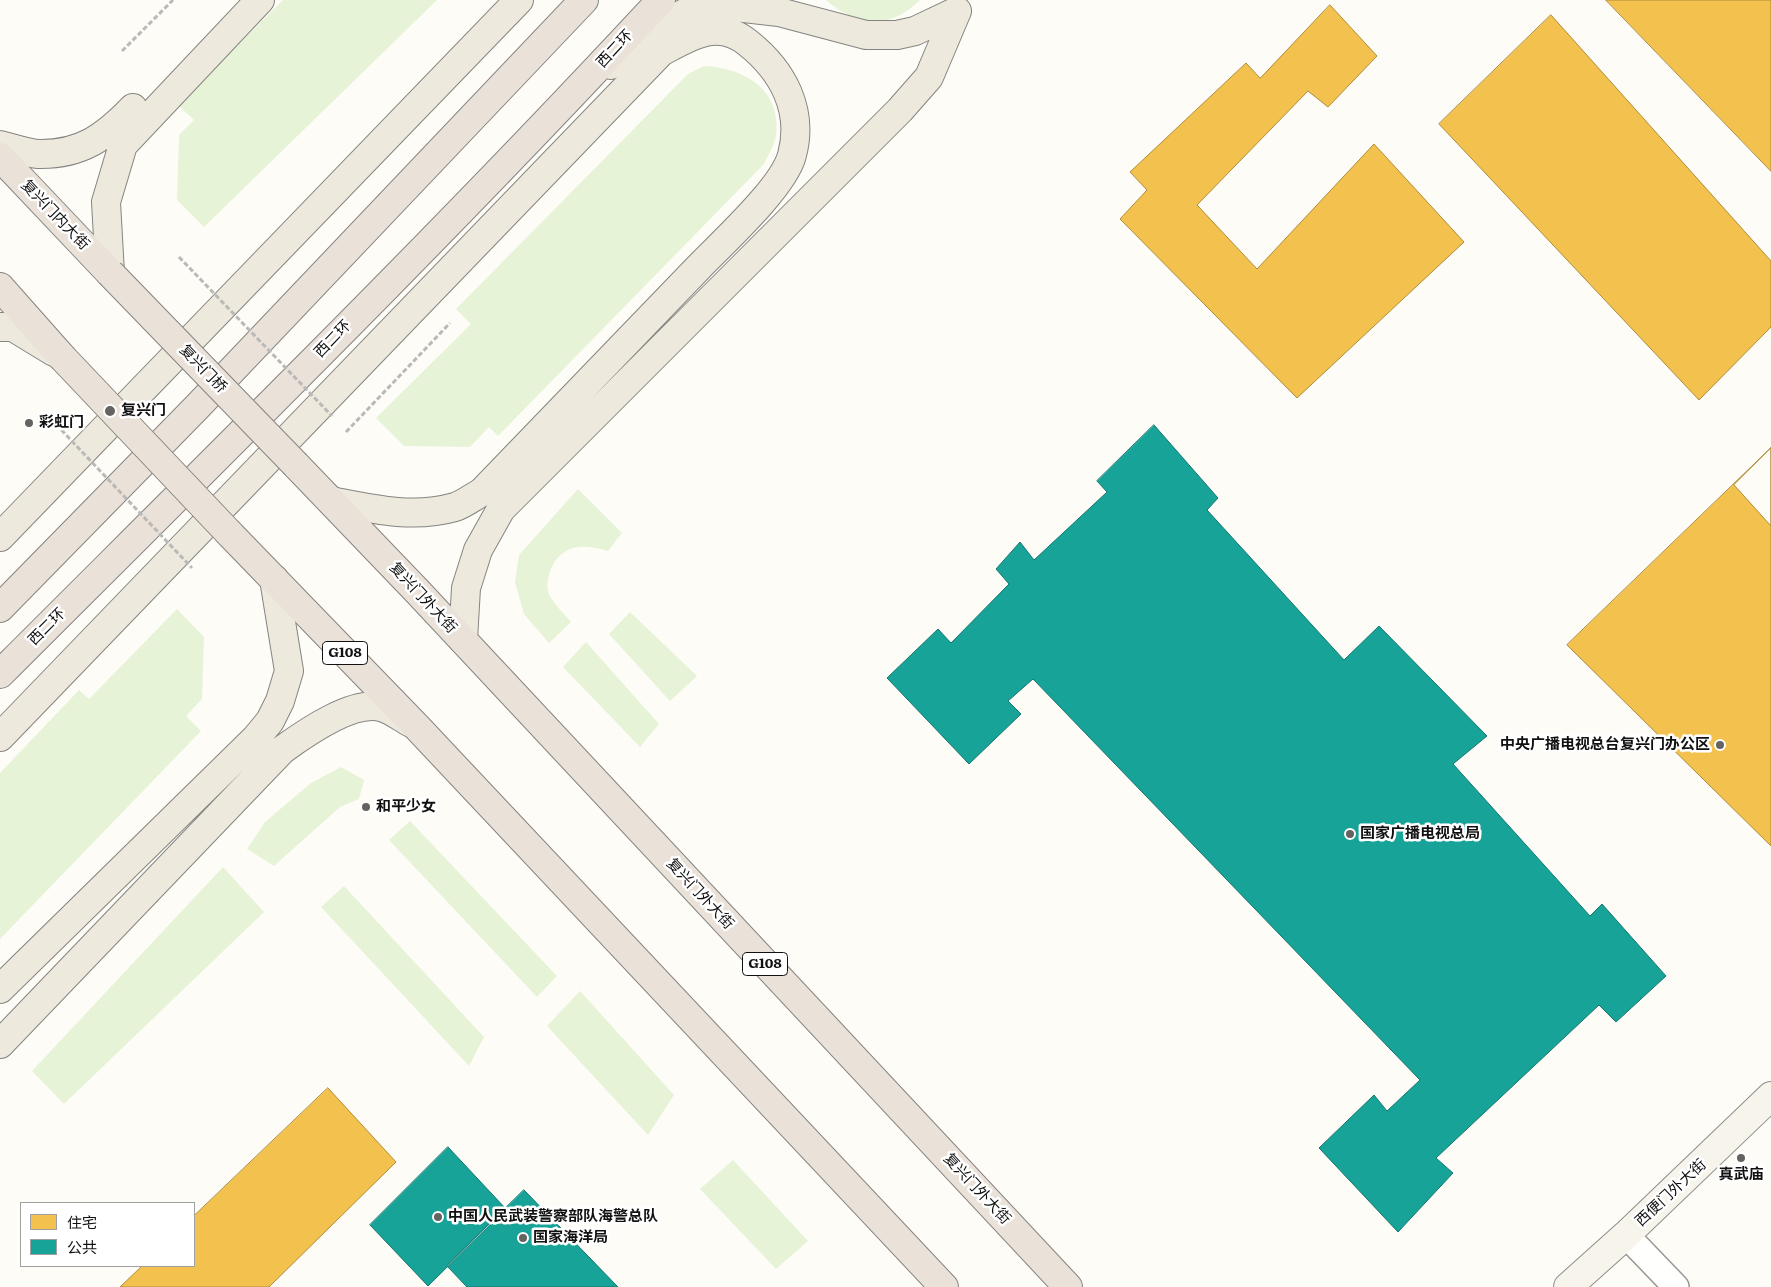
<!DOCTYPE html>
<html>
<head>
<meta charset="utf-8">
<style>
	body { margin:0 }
	#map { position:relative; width:1771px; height:1287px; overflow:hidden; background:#fdfcf7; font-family:Literata,"Noto Sans SC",serif }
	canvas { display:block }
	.legend { position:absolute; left:20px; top:1202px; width:175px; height:65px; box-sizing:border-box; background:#fff; border:1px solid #a0a0a0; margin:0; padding:6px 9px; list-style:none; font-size:15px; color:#111 }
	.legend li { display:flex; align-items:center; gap:10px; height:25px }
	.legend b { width:25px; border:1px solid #a0a0a0 }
</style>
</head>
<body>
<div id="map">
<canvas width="1771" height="1287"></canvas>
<ul class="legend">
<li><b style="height:14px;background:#f2c14e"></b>住宅</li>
<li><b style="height:14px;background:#17a398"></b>公共</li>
</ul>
</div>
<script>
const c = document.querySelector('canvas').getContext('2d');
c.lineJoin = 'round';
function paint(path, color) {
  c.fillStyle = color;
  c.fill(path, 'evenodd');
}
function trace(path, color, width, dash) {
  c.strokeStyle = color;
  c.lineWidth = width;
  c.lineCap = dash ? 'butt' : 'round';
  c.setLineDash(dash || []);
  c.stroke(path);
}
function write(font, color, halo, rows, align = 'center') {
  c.font = font + ' Literata,"Noto Sans SC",serif';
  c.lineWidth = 5;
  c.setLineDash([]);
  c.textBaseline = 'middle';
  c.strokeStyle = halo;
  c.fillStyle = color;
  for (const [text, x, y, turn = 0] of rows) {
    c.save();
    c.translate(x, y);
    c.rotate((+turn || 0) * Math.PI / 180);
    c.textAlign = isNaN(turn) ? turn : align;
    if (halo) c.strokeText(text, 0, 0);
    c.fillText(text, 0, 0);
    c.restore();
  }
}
paint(new Path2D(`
	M283,0H437L204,227L177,200L179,135L194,120L178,105Z
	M826,0H920C890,30 857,27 826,0Z
	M704,66C744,68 782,89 776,136C774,145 768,156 764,164L498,436L489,427L470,447L404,446L376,418L471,324L456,309L688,74Z
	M578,489L622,533L608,551C582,543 561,544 550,571C548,578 546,587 549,594C554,604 563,613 571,622L549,643L524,614L515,582L519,555Z
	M177,609L204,637L202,699L186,716L201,731L0,939V773L79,690L89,699Z
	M630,612L697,676L670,701L609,634Z
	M586,642L659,724L640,747L563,667Z
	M341,767L364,780L359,799L340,807L274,866L247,849L265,822L311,783Z
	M410,821L557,976L537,997L389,840Z
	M223,867L264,912L64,1104L32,1071Z
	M344,886L484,1037L469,1066L321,907Z
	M580,991L674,1095L648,1135L547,1026Z
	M733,1160L808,1241L776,1269L700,1189Z`), '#e7f3d7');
const homes = new Path2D(`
	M1606,0H1771V171Z
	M1330,5L1377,56L1328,107L1308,91L1197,205L1257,269L1374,144L1464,242L1297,398L1120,219L1147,190L1130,172L1246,63L1260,78Z
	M1551,15L1771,261V327L1699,400L1439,124Z
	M1771,448V846L1567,645Z
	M1771,448V526L1734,485Z
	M328,1088L396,1162L269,1287H120L142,1266H194V1216Z`);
paint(homes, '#f2c14e');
trace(homes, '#ae8c3c', 1);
const public = new Path2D(`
	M1154,425L1218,498L1207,510L1344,660L1379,626L1487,736L1453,764L1590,916L1602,904L1666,976L1616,1022L1599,1005L1436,1158L1453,1173L1398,1232L1319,1148L1374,1095L1387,1111L1420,1080L1033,679L1008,701L1021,714L969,764L887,678L938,629L951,643L1009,584L996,569L1020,542L1034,560L1107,492L1097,481Z
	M448,1147L506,1209L428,1286L370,1225Z
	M524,1190L618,1287H467L447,1266Z`);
paint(public, '#17a398');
trace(public, '#157770', 1);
const street = new Path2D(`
	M1626,1235L1676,1287`);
const secondary = new Path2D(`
	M1568,1287L1626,1235L1771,1096`);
const primary = new Path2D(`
	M611,65L679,16L696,7L709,4L779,12L866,35H897L915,31L957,11
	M0,145C12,148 26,153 38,154C81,155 105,137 133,108
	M110,273L106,202L123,145L260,0
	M0,327H13L54,352
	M0,537L519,0
	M463,640L466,588L478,550L501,509L900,110L929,77L957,11
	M0,737L661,52C691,36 718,18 748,43C783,71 804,110 792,155C784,187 722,243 698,268C626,343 554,417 482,492C473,497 464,504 455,507C413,519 372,509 331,501
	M0,989L256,738L270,721L280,701L289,671L274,579
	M0,1044L282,750C304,734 355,698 384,708C393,711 402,718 411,723`);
const highway = new Path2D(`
	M0,157L110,273
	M0,287L62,357
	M296,465L417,591L1068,1287
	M229,533L416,726L944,1287
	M0,608L197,407L584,0
	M0,674C222,452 447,231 661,0`);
trace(street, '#979795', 28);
trace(secondary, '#8e8d8b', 30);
trace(primary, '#858482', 30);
trace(highway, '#858482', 30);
trace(new Path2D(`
	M122,51L173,0
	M346,432L450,323`), '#b9b9b8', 3, [5, 2.5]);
trace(street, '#fffffe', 25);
trace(secondary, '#f6f4eb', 28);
trace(primary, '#ede9dc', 28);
trace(highway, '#eae1d8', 28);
const highwayBridge = new Path2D(`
	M110,273L296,465
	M62,357L229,533`);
trace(highwayBridge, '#858482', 30, []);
trace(new Path2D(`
	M179,257L332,416
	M51,419L192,568`), '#b9b9b8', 3, [5, 2.5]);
trace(highwayBridge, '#eae1d8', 28);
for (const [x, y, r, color] of [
	[110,411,6,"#646362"],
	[29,423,5,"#646362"],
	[1720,745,5,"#646362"],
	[366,807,5,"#646362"],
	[1350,834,5,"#646362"],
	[1741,1158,5,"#646362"],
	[438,1217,5,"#646362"],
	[523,1238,5,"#646362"]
]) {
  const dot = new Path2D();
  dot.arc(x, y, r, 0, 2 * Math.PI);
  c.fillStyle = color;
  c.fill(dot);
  trace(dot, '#fff', 2);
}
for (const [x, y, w] of [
	[345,653,45],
	[765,964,45]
]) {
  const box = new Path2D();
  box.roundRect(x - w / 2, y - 11.5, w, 23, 4);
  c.fillStyle = '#fff';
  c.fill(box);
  trace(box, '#111', 1);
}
write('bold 14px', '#111', null, [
	["G108",345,653],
	["G108",765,964]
]);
write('15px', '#111', '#fff', [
	["西二环",615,49,-47],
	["复兴门内大街",55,215,46],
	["西二环",333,339,-46],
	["复兴门桥",203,369,46],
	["复兴门外大街",423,598,47],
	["西二环",47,627,-45],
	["复兴门外大街",700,894,47],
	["复兴门外大街",977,1189,47],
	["西便门外大街",1671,1193,-43]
]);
write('bold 15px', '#111', '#fff', [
	["复兴门",121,411],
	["彩虹门",39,423],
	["中央广播电视总台复兴门办公区",1710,745,"right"],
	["和平少女",376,807],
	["国家广播电视总局",1360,834],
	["真武庙",1741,1175,"center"],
	["中国人民武装警察部队海警总队",448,1217],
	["国家海洋局",533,1238]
], 'left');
</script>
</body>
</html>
